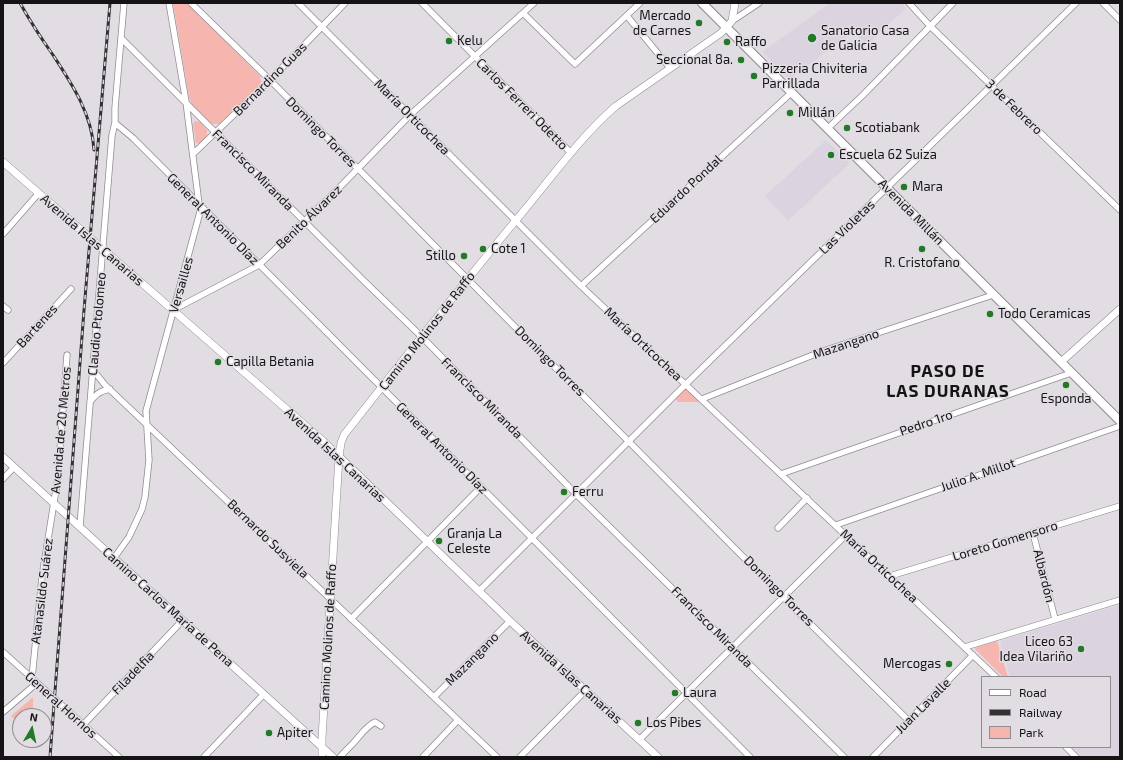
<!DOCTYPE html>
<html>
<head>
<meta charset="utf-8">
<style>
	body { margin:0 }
	#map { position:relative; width:1123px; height:760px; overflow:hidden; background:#e1dde3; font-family:"Exo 2",sans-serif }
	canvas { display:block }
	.frame { position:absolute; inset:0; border:4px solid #151316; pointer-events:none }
	.legend { position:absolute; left:981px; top:676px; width:130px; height:72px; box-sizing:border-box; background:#e1dde3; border:1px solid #8f8c91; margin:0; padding:5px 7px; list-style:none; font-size:12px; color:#151316 }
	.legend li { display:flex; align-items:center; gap:8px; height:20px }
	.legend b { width:20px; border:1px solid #8f8c91 }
	.north { position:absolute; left:12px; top:708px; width:40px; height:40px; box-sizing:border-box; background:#e1dde3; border:1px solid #8f8c91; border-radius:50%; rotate:9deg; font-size:11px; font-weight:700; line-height:16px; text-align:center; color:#151316 }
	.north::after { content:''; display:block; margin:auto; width:14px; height:18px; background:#227927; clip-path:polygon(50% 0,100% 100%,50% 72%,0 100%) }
</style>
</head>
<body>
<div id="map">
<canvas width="1123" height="760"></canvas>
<div class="frame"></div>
<ul class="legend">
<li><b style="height:5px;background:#fff"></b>Road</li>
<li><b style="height:5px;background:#333134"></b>Railway</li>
<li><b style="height:11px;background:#f7b5af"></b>Park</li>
</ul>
<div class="north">N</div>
</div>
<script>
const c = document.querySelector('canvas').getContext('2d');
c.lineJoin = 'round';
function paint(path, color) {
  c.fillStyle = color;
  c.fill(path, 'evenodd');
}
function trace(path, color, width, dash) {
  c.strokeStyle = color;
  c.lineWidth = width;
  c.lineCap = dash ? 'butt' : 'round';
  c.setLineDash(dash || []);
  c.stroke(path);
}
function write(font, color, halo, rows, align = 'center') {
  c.font = font + ' "Exo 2",sans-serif';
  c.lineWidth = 3;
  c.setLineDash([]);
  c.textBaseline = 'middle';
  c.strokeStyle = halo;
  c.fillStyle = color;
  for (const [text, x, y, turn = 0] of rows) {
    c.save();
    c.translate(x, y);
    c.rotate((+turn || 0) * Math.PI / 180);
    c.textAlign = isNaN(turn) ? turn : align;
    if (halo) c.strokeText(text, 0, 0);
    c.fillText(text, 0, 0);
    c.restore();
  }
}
paint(new Path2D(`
	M830,3H901L906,8L867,45L853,32L789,79L762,52Z
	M826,140L850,163L788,221L765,196Z
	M1120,605V757H1083L1073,747H1110V677H1010L1000,641Z`), '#dcd3e0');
paint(new Path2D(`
	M173,3H188L260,76L261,82L260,85L219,124H213L210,123L193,107L189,97Z
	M195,121L200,122L207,130V137L200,144L196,143L193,124Z
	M683,389H688L701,402H678L675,398Z
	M997,641L1008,677H1003L975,649L977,647Z
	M33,697V716H20V724L11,716Z`), '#f7b5af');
const minor = new Path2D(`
	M191,3L270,80L783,597L909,721
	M298,3L581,286L996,677
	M422,3L571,153
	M909,3L930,26L1120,210
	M1103,3L1120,20
	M523,13L575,64L640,3
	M627,16L670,68
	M732,21L759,3
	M121,38L364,281L422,337L576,494L844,757
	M115,123L133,138L200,205L750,757
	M827,129L863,95L953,3
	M193,154L275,75L345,3
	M3,234L38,194
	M581,286L791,93
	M3,306L8,310
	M173,310L259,265L340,187L410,115L534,3
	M3,363L71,289
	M93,370L105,385L497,757
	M702,399L823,351L993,295
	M90,402C96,394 100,391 110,389
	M781,474L1071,373
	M3,479L14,467
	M836,525L1120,426
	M80,526L112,135L115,123V108L124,3
	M778,528L807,498
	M1033,533L1055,619
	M114,558L129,537L142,509L145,497L149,460L146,411L200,212L186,102L169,3
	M890,576L1120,506
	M479,591L686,384L1076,3
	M351,619L481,487
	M965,647L1120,600
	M3,652L119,757
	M32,678L42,577L58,477L67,355
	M434,697L510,621
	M3,712L37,683
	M83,725L182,621
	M640,739L846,535
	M1066,747L1076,757
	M204,757L264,694
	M340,757C345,751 351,746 356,740C362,733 367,726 375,722L381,726
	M423,757L458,720
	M520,757L586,690
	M873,757L973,655`);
const tertiary = new Path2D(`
	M3,162L323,441L510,621L658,757
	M1061,362L1120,309
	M3,457C113,557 223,658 333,757
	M322,757V738L339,457L341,443L344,435C403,360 461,286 522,213C551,178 582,135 616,106L721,33L732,21L735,3`);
const secondary = new Path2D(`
	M702,3L1120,421`);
trace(minor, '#908c92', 7);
trace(tertiary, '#908c92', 8);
trace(secondary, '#908c92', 10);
trace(minor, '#fff', 5.5);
trace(tertiary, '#fff', 7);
trace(secondary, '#fff', 8);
const rail = new Path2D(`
	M20,3C30,21 41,38 53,55C72,84 92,114 94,150
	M50,757L84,310L110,3`);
trace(rail, '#333134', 3);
trace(rail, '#e1dde3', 1.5, [4.5]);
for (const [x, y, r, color] of [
	[699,23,4,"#227927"],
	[812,38,5,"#227927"],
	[449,41,4,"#227927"],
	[727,42,4,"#227927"],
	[741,60,4,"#227927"],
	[754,76,4,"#227927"],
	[790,113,4,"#227927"],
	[847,128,4,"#227927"],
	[831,155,4,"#227927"],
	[904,187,4,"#227927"],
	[483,249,4,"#227927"],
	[922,249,4,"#227927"],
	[464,256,4,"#227927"],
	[990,314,4,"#227927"],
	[218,362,4,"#227927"],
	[1066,385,4,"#227927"],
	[564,492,4,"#227927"],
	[439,541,4,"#227927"],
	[1081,649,4,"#227927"],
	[949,664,4,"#227927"],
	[675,693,4,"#227927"],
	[638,723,4,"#227927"],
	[269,733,4,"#227927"]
]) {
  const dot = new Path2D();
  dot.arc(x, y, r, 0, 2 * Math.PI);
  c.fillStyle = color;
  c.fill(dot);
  trace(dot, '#e1dde3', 1.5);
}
write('13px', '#151316', '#e1dde3', [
	["Mercado",691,16,"right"],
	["de Carnes",691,31,"right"],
	["Sanatorio Casa",821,31],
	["de Galicia",821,46],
	["Kelu",457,41],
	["Raffo",735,42],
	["Seccional 8a.",733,60,"right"],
	["Pizzeria Chiviteria",762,69],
	["Parrillada",762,84],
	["Millán",798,113],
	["Scotiabank",855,128],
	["Escuela 62 Suiza",839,155],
	["Mara",912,187],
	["Cote 1",491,249],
	["Stillo",456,256,"right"],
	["R. Cristofano",922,263,"center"],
	["Todo Ceramicas",998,314],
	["Capilla Betania",226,362],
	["Esponda",1066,399,"center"],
	["Ferru",572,492],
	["Granja La",447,534],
	["Celeste",447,549],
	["Liceo 63",1073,642,"right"],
	["Idea Vilariño",1073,657,"right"],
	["Mercogas",941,664,"right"],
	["Laura",683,693],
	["Los Pibes",646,723],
	["Apiter",277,733]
], 'left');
write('13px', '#151316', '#e1dde3', [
	["Bernardino Guas",270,79,-45],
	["Carlos Ferreri Odetto",522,104,45],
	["3 de Febrero",1014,107,44],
	["María Orticochea",412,117,45],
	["Domingo Torres",321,132,45],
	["Francisco Miranda",253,170,45],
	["Eduardo Pondal",686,189,-43],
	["Avenida Millán",911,212,45],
	["Benito Álvarez",309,217,-44],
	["General Antonio Díaz",213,219,45],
	["Las Violetas",847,227,-44],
	["Avenida Islas Canarias",92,240,41],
	["Versailles",181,285,-74],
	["Claudio Ptolomeo",97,324,-85],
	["Bartenes",37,326,-48],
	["Camino Molinos de Raffo",427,331,-52],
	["María Orticochea",643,344,43],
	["Mazangano",846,344,-19],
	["Domingo Torres",550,361,45],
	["Francisco Miranda",482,398,45],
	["Pedro 1ro",926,423,-19],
	["Avenida de 20 Metros",61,430,-85],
	["General Antonio Díaz",442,448,45],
	["Avenida Islas Canarias",335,455,43],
	["Julio A. Millot",978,475,-19],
	["Bernardo Susviela",268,539,44],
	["Loreto Gomensoro",1005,541,-17],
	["María Orticochea",879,566,43],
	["Albardón",1044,576,76],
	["Atanasildo Suárez",42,591,-83],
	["Domingo Torres",779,591,45],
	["Camino Carlos María de Pena",168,607,42],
	["Francisco Miranda",712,627,45],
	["Camino Molinos de Raffo",328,637,-87],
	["Mazangano",472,659,-45],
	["Filadelfia",133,673,-46],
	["Avenida Islas Canarias",571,677,42],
	["General Hornos",61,705,42],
	["Juan Lavalle",923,706,-45]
]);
c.letterSpacing = '1px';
write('bold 17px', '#151316', '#e1dde3', [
	["PASO DE",948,371],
	["LAS DURANAS",948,391]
]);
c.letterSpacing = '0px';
</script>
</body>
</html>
